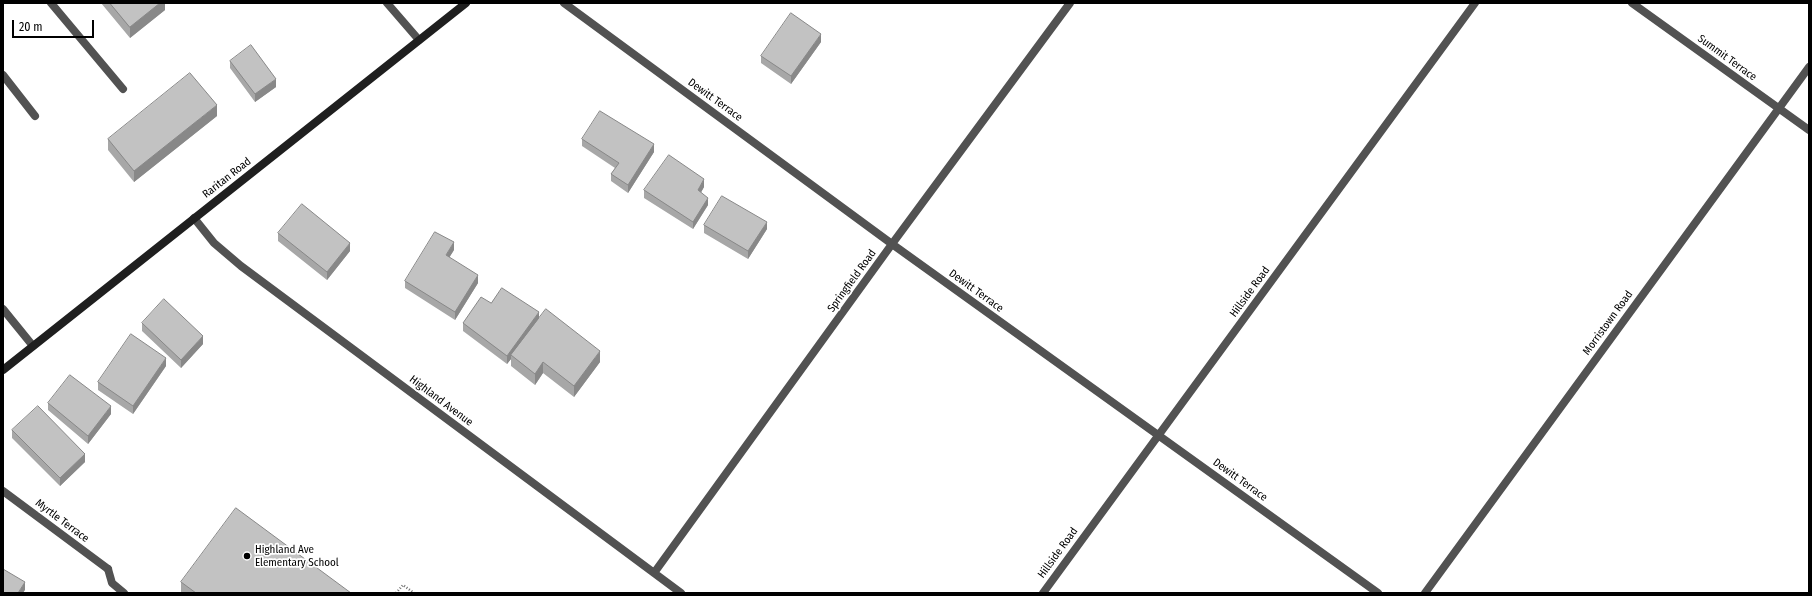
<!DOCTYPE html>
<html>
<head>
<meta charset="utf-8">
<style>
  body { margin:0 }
  #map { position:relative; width:1812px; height:596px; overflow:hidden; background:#fff; font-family:"Fira Sans Condensed",sans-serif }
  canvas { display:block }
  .frame { position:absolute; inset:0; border:4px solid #000; pointer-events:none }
  .scale { position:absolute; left:12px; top:20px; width:82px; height:18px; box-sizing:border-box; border:2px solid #000; border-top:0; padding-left:5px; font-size:12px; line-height:14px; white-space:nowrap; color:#000; -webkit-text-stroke:3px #fff; paint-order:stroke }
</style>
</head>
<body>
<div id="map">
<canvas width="1812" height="596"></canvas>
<div class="frame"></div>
<div class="scale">20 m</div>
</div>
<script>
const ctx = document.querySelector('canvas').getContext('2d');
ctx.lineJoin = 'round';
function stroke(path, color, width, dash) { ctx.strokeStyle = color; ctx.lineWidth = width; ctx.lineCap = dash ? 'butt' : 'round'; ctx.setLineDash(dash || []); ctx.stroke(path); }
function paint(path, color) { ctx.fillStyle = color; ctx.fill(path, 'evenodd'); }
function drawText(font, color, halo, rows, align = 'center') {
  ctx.font = font + ' "Fira Sans Condensed",sans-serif'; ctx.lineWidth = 3.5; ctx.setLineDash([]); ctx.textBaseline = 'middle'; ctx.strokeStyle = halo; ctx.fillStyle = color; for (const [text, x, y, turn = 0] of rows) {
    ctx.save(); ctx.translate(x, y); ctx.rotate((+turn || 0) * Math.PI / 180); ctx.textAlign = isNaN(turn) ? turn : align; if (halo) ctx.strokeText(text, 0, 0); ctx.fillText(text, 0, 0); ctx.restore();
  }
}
stroke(new Path2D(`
  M396 593 403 585 414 593`), '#747474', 2.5, [1, 2]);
stroke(new Path2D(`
  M51 3 123 89
  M387 3 419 40
  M3 75 35 116
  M108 569 112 583 124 593`), '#525252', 8);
stroke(new Path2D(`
  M564 3 892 244 1378 593
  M1632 3 1809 130
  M194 218 214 243 241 266 681 593
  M3 309 33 346
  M3 491 108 569
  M654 573 892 244 1070 3
  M1043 593 1475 3
  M1425 593 1809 67`), '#525252', 8);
stroke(new Path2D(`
  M3 370 466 3`), '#1f1f1f', 8);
paint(new Path2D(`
  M101 3H165V10L130 38Z
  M821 42 791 84 761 63V56Z
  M230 61 276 87 255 102 230 68Z
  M217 116 134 182 108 150V139Z
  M582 139 654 152 628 193 611 181V174L615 168 582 146Z
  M704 187 701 192 708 205 693 229 644 198V190Z
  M704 225 767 229 748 259 704 233Z
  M278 233 350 251 327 280 278 241Z
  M454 250 449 257 478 283 455 320 405 288V281Z
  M491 303 539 319 600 362 574 397 543 373 535 385 511 366V359L507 364 463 331V323Z
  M142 323 203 344 181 368 142 331Z
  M166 366 133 414 98 390V382Z
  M48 403 111 414 88 444 48 410Z
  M12 430 85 462 60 486 12 438Z
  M181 582 351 593H181Z`), '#a7a7a7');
paint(new Path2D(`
  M160 3H165V10L130 38V27Z
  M821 34V42L791 84V76Z
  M276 79V87L255 102V94Z
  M217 105V116L134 182V171Z
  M654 144V152L628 193V185Z
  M704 179V187L698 198V190Z
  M708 198V205L693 229V222Z
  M767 222V229L748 259V251Z
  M454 242V250L446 263V255Z
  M350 243V251L327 280V272Z
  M478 275V283L455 320V312Z
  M539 312V320L511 355V359L507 364V356Z
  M203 336V344L181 368V360Z
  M600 351V362L574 397V386Z
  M166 358V366L133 414V406Z
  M543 362V373L535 385V374Z
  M111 406V414L88 444V436Z
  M85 454V462L60 486V478Z
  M25 582V590L23 593H18Z`), '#888');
const building = new Path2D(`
  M110 3H160L130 27Z
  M791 13 821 34 791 76 761 56Z
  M251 45 276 79 255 94 230 61Z
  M190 73 217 105 134 171 108 139Z
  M600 111 654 144 628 185 611 174 619 163 582 139Z
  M669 155 704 179 698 190 708 198 693 222 644 190Z
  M722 196 767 222 748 251 704 225Z
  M302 204 350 243 327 272 278 233Z
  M435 232 454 242 446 255 478 275 455 312 405 281Z
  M502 288 539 312 507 356 463 323 481 297 491 303Z
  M164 299 203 336 181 360 142 323Z
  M546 309 600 351 574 386 543 362 535 374 511 355Z
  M131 334 166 358 133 406 98 382Z
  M70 375 111 406 88 436 48 403Z
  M38 406 85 454 60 478 12 430Z
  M236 508 351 593H196L181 582Z
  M3 569 25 582 18 593H3Z`);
paint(building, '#c2c2c2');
stroke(building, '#888', 1);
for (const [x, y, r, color] of [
  [247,556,4,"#000"]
]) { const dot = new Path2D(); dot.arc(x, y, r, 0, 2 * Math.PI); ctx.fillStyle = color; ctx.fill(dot); stroke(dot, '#fff', 1.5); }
drawText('11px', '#000', '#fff', [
  ["Summit Terrace",1727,58,36],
  ["Dewitt Terrace",715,100,36],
  ["Raritan Road",227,178,-38],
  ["Springfield Road",852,281,-54],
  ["Dewitt Terrace",976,291,36],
  ["Hillside Road",1250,292,-54],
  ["Morristown Road",1608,323,-54],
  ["Highland Avenue",441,401,37],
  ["Dewitt Terrace",1240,480,36],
  ["Myrtle Terrace",62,521,37],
  ["Hillside Road",1058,553,-54]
]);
drawText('11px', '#000', '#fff', [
  ["Highland Ave",255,550],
  ["Elementary School",255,563]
], 'left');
</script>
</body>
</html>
